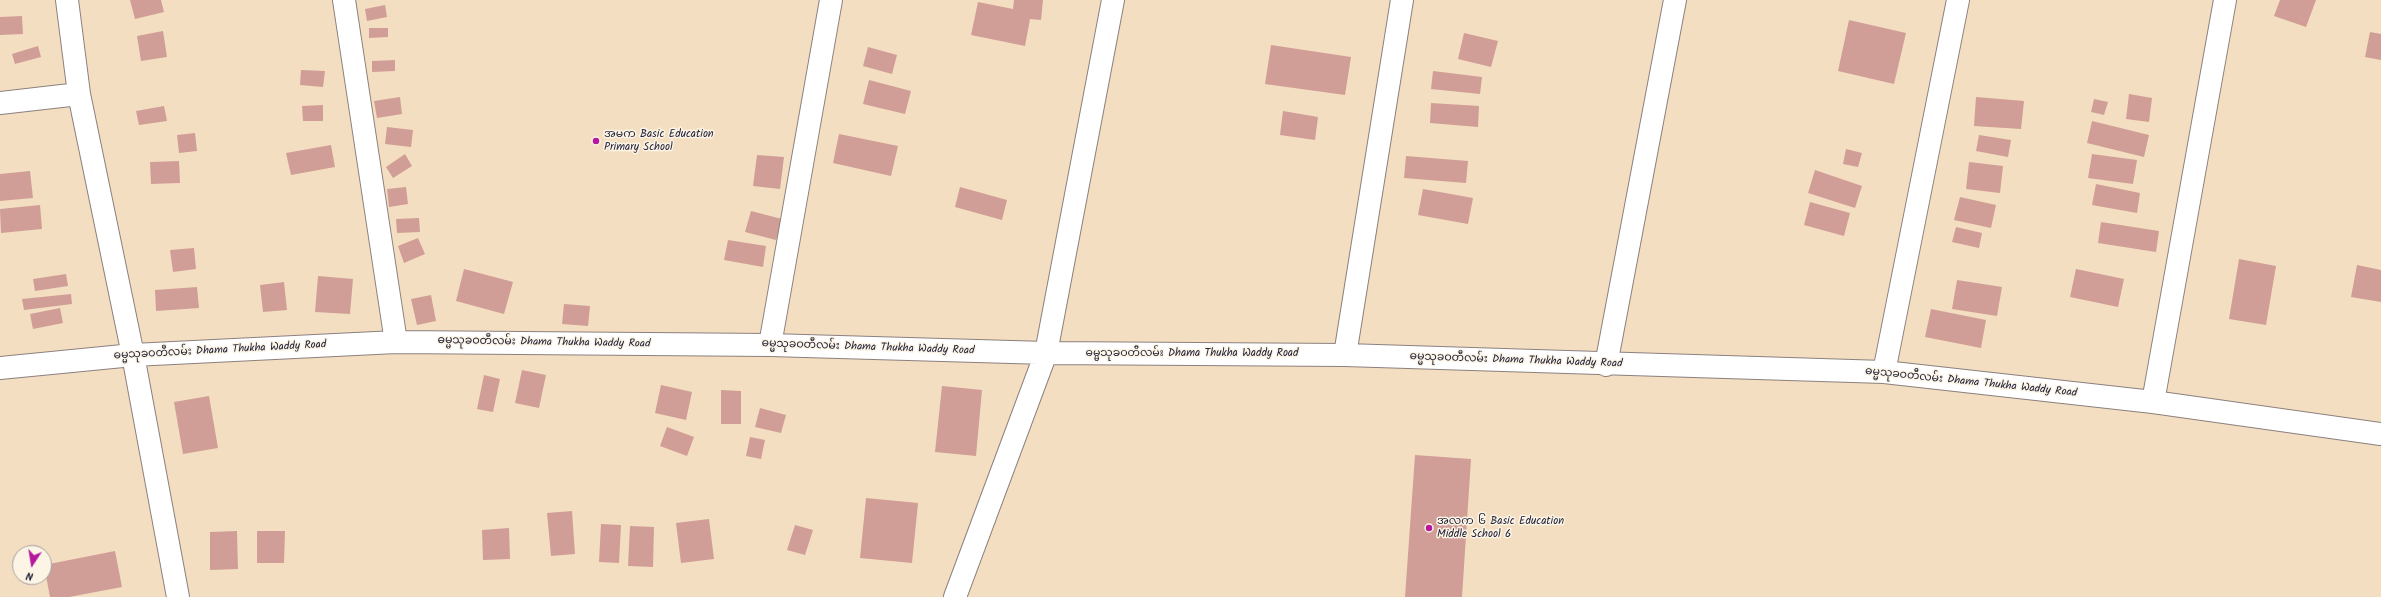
<!DOCTYPE html>
<html>
<head>
<meta charset="utf-8">
<style>
  body { margin:0 }
  #map { position:relative; width:2381px; height:597px; overflow:hidden; background:#f4dec1; font-family:Kalam,sans-serif }
  canvas { display:block }
  .north { position:absolute; left:12px; top:545px; width:40px; height:40px; box-sizing:border-box; background:#fcf5e5; border:1px solid #a5a1a1; border-radius:50%; rotate:192deg; font-size:11px; font-weight:700; line-height:16px; text-align:center; color:#22223b }
  .north::after { content:''; display:block; margin:auto; width:14px; height:18px; background:#b5179e; clip-path:polygon(50% 0,100% 100%,50% 72%,0 100%) }
</style>
</head>
<body>
<div id="map">
<canvas width="2381" height="597"></canvas>
<div class="north">N</div>
</div>
<script>
const ctx = document.querySelector('canvas').getContext('2d');
ctx.lineJoin = 'round';
function paint(path, color) { ctx.fillStyle = color; ctx.fill(path, 'evenodd'); }
function stroke(path, color, width, dash) { ctx.strokeStyle = color; ctx.lineWidth = width; ctx.lineCap = dash ? 'butt' : 'round'; ctx.setLineDash(dash || []); ctx.stroke(path); }
function drawText(font, color, halo, rows, align = 'center') {
  ctx.font = font + ' Kalam,"Noto Sans Myanmar",sans-serif'; ctx.lineWidth = 3; ctx.setLineDash([]); ctx.textBaseline = 'middle'; ctx.strokeStyle = halo; ctx.fillStyle = color; for (const [text, x, y, turn = 0] of rows) {
    ctx.save(); ctx.translate(x, y); ctx.rotate((+turn || 0) * Math.PI / 180); ctx.textAlign = isNaN(turn) ? turn : align; if (halo) ctx.strokeText(text, 0, 0); ctx.fillText(text, 0, 0); ctx.restore();
  }
}
paint(new Path2D(`
  M130 0H161L164 12 135 19Z
  M1014 0H1043L1041 20 1030 19 1025 46 971 35 978 2 1013 9Z
  M2280 0H2316L2306 27 2274 16Z
  M385 5 387 17 367 21 365 9Z
  M22 16 23 34 0 35V17Z
  M1849 20 1906 33 1894 84 1838 71Z
  M369 28H388V37L369 38Z
  M163 31 167 57 141 61 137 36Z
  M2370 32 2381 34V60L2365 57Z
  M1464 33 1498 41 1491 67 1458 59Z
  M1271 45 1351 57 1345 95 1265 84Z
  M38 46 41 57 15 64 12 54Z
  M868 47 897 55 892 74 863 66Z
  M395 60V71L372 72V61Z
  M301 70 325 71 323 87 300 85Z
  M1433 71 1482 77 1480 94 1431 89Z
  M869 80 911 91 905 114 863 104Z
  M2129 94 2152 98 2149 122 2126 119Z
  M400 97 402 114 377 118 374 101Z
  M1976 97 2024 101 2021 129 1974 126Z
  M2094 99 2108 102 2104 115 2091 112Z
  M1431 103 1479 106 1478 127 1430 123Z
  M323 105V121H303L302 106Z
  M164 106 167 121 139 125 136 111Z
  M1283 111 1318 117 1315 140 1280 135Z
  M2092 121 2149 135 2144 157 2087 143Z
  M387 127 413 130 411 147 385 144Z
  M195 133 197 151 179 153 177 135Z
  M839 134 898 146 891 176 833 163Z
  M1979 135 2011 140 2008 157 1976 151Z
  M331 145 335 167 291 175 286 153Z
  M1846 149 1862 153 1858 167 1843 164Z
  M405 154 412 166 393 178 386 167Z
  M2092 154 2137 160 2133 184 2088 178Z
  M757 155 784 157 780 189 753 186Z
  M1406 156 1468 161 1466 183 1404 178Z
  M179 161 180 183 151 184 150 162Z
  M1969 162 2003 166 2000 193 1966 189Z
  M1815 170 1862 186 1855 208 1808 193Z
  M30 171 33 198 0 201V174Z
  M2096 184 2140 193 2137 213 2092 205Z
  M406 187 408 204 389 207 387 189Z
  M960 187 1007 200 1002 220 955 207Z
  M1423 189 1473 198 1468 224 1418 215Z
  M1960 197 1996 205 1991 228 1954 220Z
  M1810 202 1850 213 1844 236 1804 225Z
  M40 205 42 229 1 233 0 209Z
  M751 211 782 219 776 240 745 232Z
  M419 218 420 232 397 233 396 219Z
  M2101 222 2159 231 2156 252 2098 243Z
  M1956 227 1982 233 1979 248 1952 242Z
  M418 238 425 254 404 263 398 246Z
  M728 240 766 246 763 267 724 260Z
  M194 248 196 269 173 272 170 250Z
  M2239 259 2276 266 2266 325 2229 319Z
  M2357 265 2381 270V302L2351 297Z
  M464 269 513 282 504 314 456 301Z
  M2076 269 2124 279 2118 307 2070 297Z
  M66 274 68 286 35 291 33 279Z
  M318 276 353 279 350 314 315 312Z
  M1957 280 2002 287 1997 316 1952 309Z
  M284 282 287 310 263 312 260 285Z
  M197 287 199 308 156 311 155 290Z
  M71 294 72 304 24 310 22 299Z
  M431 295 436 321 417 325 411 299Z
  M564 304 590 306 588 326 562 324Z
  M60 308 63 323 33 329 30 314Z
  M1931 309 1986 320 1981 348 1925 337Z
  M522 370 546 375 539 408 515 403Z
  M484 375 500 379 493 412 477 409Z
  M661 385 692 392 686 420 655 413Z
  M942 386 982 390 976 456 935 452Z
  M721 390 741 391V424H721Z
  M209 396 218 448 183 454 174 402Z
  M760 408 786 415 781 433 755 427Z
  M667 427 694 437 687 456 660 446Z
  M750 437 765 440 761 459 746 456Z
  M1415 455 1471 459 1462 597H1405Z
  M866 498 918 503 912 563 860 558Z
  M572 511 575 554 551 556 547 513Z
  M709 519 714 559 681 563 676 523Z
  M601 524 621 525 619 563 599 562Z
  M795 525 813 530 805 555 787 550Z
  M630 526 654 527 653 567 628 566Z
  M509 528 510 559 483 560 482 530Z
  M237 531 238 569 210 570V532Z
  M257 531H285L284 563H257Z
  M115 551 122 587 69 597H50L44 565Z`), '#d09e96');
const street = new Path2D(`
  M67 0 79 94 133 355 178 597
  M344 0 396 342
  M0 103 79 94
  M770 345 831 0
  M1345 355 1402 0
  M1606 365 1675 0
  M0 368 133 355 396 342 770 345 1046 353 1345 355 1884 372 2153 402 2381 434
  M1884 372 1958 0
  M2153 402 2225 0
  M955 597 1046 353 1113 0`);
stroke(street, '#8b807e', 24);
stroke(street, '#fff', 22);
for (const [x, y, r, color] of [
  [596,141,4,"#b5179e"],
  [1429,528,4,"#b5179e"]
]) { const dot = new Path2D(); dot.arc(x, y, r, 0, 2 * Math.PI); ctx.fillStyle = color; ctx.fill(dot); stroke(dot, '#fcf5e5', 1.5); }
drawText('11px', '#22223b', '#fcf5e5', [
  ["အမက Basic Education",604,135],
  ["Primary School",604,148],
  ["အလက ၆ Basic Education",1437,522],
  ["Middle School 6",1437,535]
], 'left');
drawText('11px', '#22223b', '#fcf5e5', [
  ["ဓမ္မသုခဝတီလမ်း Dhama Thukha Waddy Road",544,343,1],
  ["ဓမ္မသုခဝတီလမ်း Dhama Thukha Waddy Road",868,348,2],
  ["ဓမ္မသုခဝတီလမ်း Dhama Thukha Waddy Road",220,351,-3],
  ["ဓမ္မသုခဝတီလမ်း Dhama Thukha Waddy Road",1192,354],
  ["ဓမ္မသုခဝတီလမ်း Dhama Thukha Waddy Road",1516,361,2],
  ["ဓမ္မသုခဝတီလမ်း Dhama Thukha Waddy Road",1971,383,6]
]);
</script>
</body>
</html>
